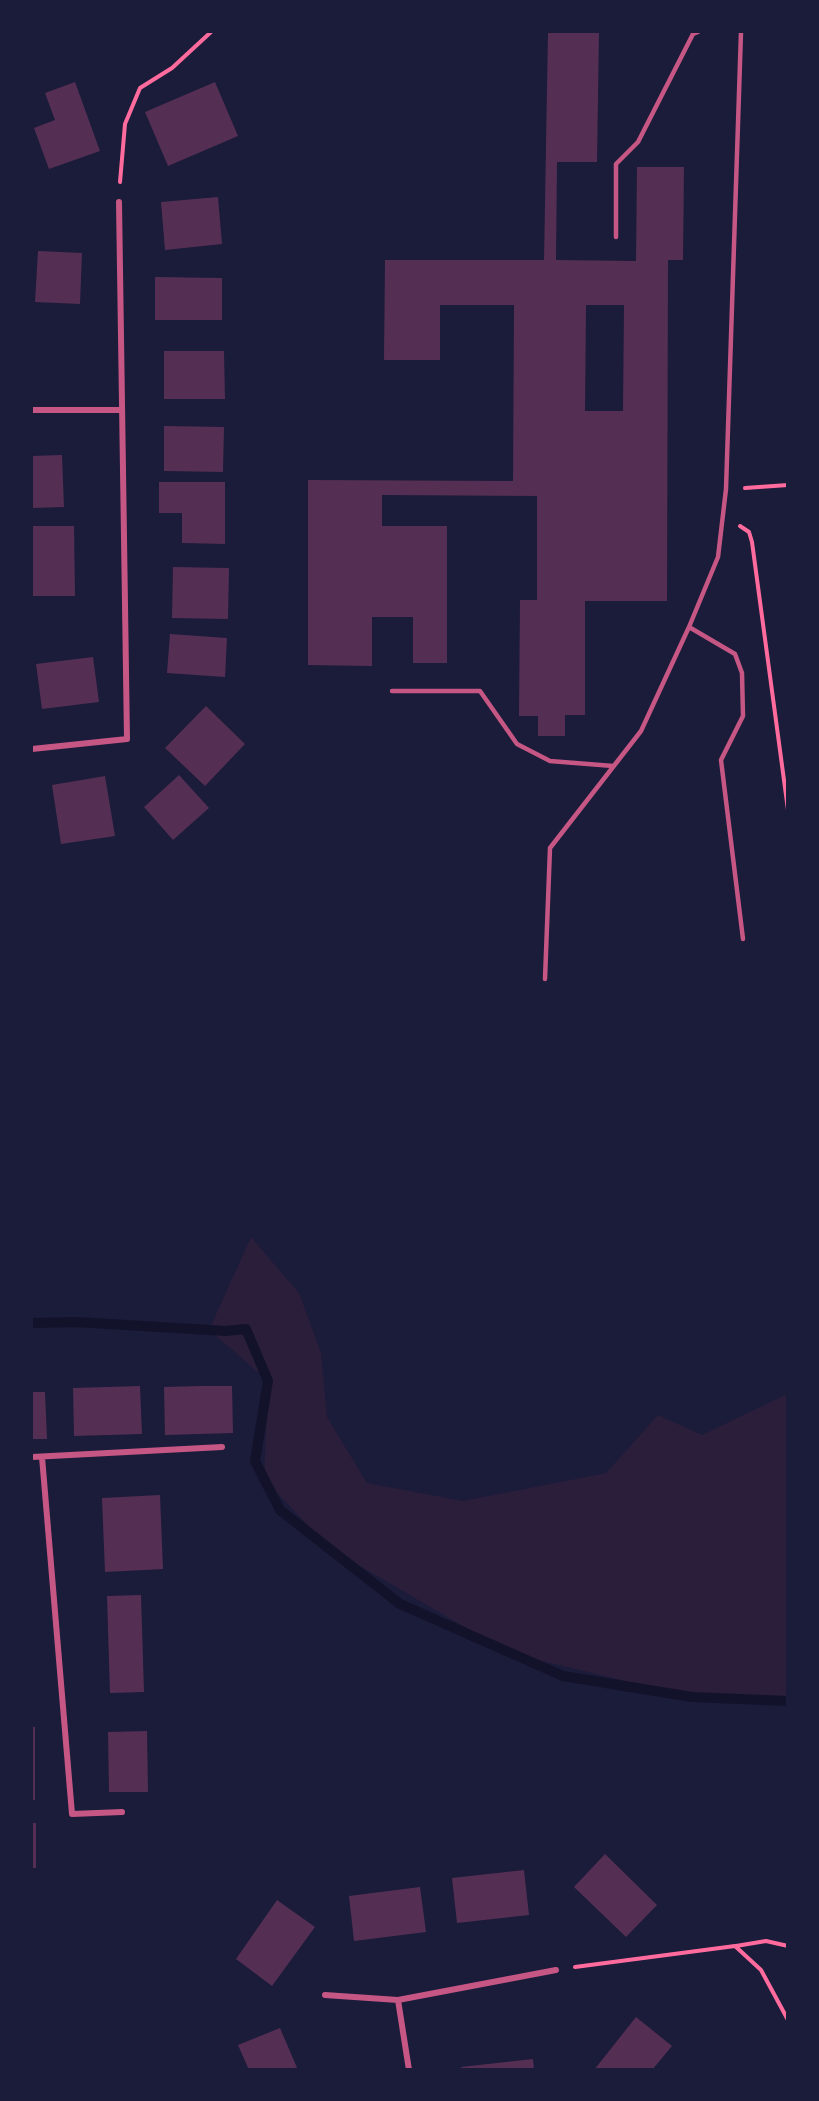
<!DOCTYPE html>
<html>
<head>
<meta charset="utf-8">
<style>
  body { margin:0 }
  #map { position:relative; width:819px; height:2101px; overflow:hidden; background:#1b1b3a; font-family:"PT Sans Narrow",sans-serif }
  canvas { display:block }
  .frame { position:absolute; inset:0; border:33px solid #1b1b3a; pointer-events:none }
</style>
</head>
<body>
<div id="map">
<canvas width="819" height="2101"></canvas>
<div class="frame"></div>
</div>
<script>
const ctx = document.querySelector('canvas').getContext('2d');
ctx.lineJoin = 'round';
function paint(path, color) { ctx.fillStyle = color; ctx.fill(path, 'evenodd'); }
function stroke(path, color, width, dash) { ctx.strokeStyle = color; ctx.lineWidth = width; ctx.lineCap = dash ? 'butt' : 'round'; ctx.setLineDash(dash || []); ctx.stroke(path); }
paint(new Path2D(`
  M251 1237 299 1293 321 1353 327 1417 367 1483 463 1501 606 1473 658 1415 702 1435 787 1394V1705L692 1697 509 1653 329 1548 264 1479 268 1381 209 1330Z`), '#2a1e3b');
stroke(new Path2D(`
  M32 1323 76 1322 226 1331 246 1329 268 1381 255 1461 280 1510 400 1604 563 1676 692 1697 788 1701`), '#12122b', 10);
paint(new Path2D(`
  M548 32H599L597 162H557L556 260 636 261 637 167H684L683 260H668L667 601H585V715H565V736H538V716H519L520 600H537V496L382 495V526H447V663H413V617H372V666L308 665V480L513 481 514 305H440V360H384L385 260H544ZM586 305H624L623 411H585Z
  M75 82 100 151 49 169 34 128 55 120 45 93Z
  M215 82 238 136 168 166 145 112Z
  M218 197 222 244 165 250 161 202Z
  M38 251 82 253 80 304 35 302Z
  M155 277 222 278V320H155Z
  M164 351H224L225 399H164Z
  M164 426 224 427 223 472 164 471Z
  M62 455 64 507 32 508V456Z
  M159 482H225V544L182 543V513H159Z
  M32 526H74L75 596H32Z
  M173 567 229 568 228 619 172 618Z
  M170 634 227 638 225 677 167 673Z
  M93 657 99 702 42 709 36 664Z
  M206 706 245 744 205 786 165 748Z
  M179 775 209 808 173 840 144 807Z
  M105 776 115 836 61 844 52 785Z
  M140 1386 142 1434 74 1436 73 1388Z
  M200 1386H232L233 1433 165 1435 164 1387Z
  M32 1392H45L47 1439H32Z
  M160 1495 163 1569 105 1572 102 1498Z
  M141 1595 144 1692 110 1693 107 1596Z
  M32 1727H35V1800H32Z
  M147 1731 148 1792H109L108 1732Z
  M32 1823H36V1868H32Z
  M605 1854 657 1905 626 1937 574 1887Z
  M524 1870 529 1915 457 1923 452 1878Z
  M420 1887 426 1932 354 1941 349 1896Z
  M277 1900 315 1927 272 1986 236 1959Z
  M636 2017 672 2046 652 2070H594Z
  M280 2028 298 2070H249L238 2045Z
  M533 2059 534 2070H462L461 2067Z`), '#542f53');
stroke(new Path2D(`
  M120 182 125 124 140 88 172 68 211 32
  M745 488 788 485
  M740 526 749 532 752 542 788 810
  M736 1946 766 1941 788 1946
  M575 1967 735 1946 761 1970 788 2020`), '#ff6b9d', 4);
stroke(new Path2D(`
  M616 237V164L638 142 693 34 698 32
  M689 627 735 654 742 673 743 716 721 760 743 939
  M392 691H480L517 744 550 761 613 766
  M545 979 550 848 641 731 689 627 718 557 726 489 741 32`), '#c65784', 4.5);
stroke(new Path2D(`
  M32 410H122
  M32 749 127 739 119 202
  M32 1457 222 1447
  M42 1457 72 1814 122 1812
  M325 1995 398 2000 556 1970
  M398 2000 409 2070`), '#c65784', 6);
</script>
</body>
</html>
